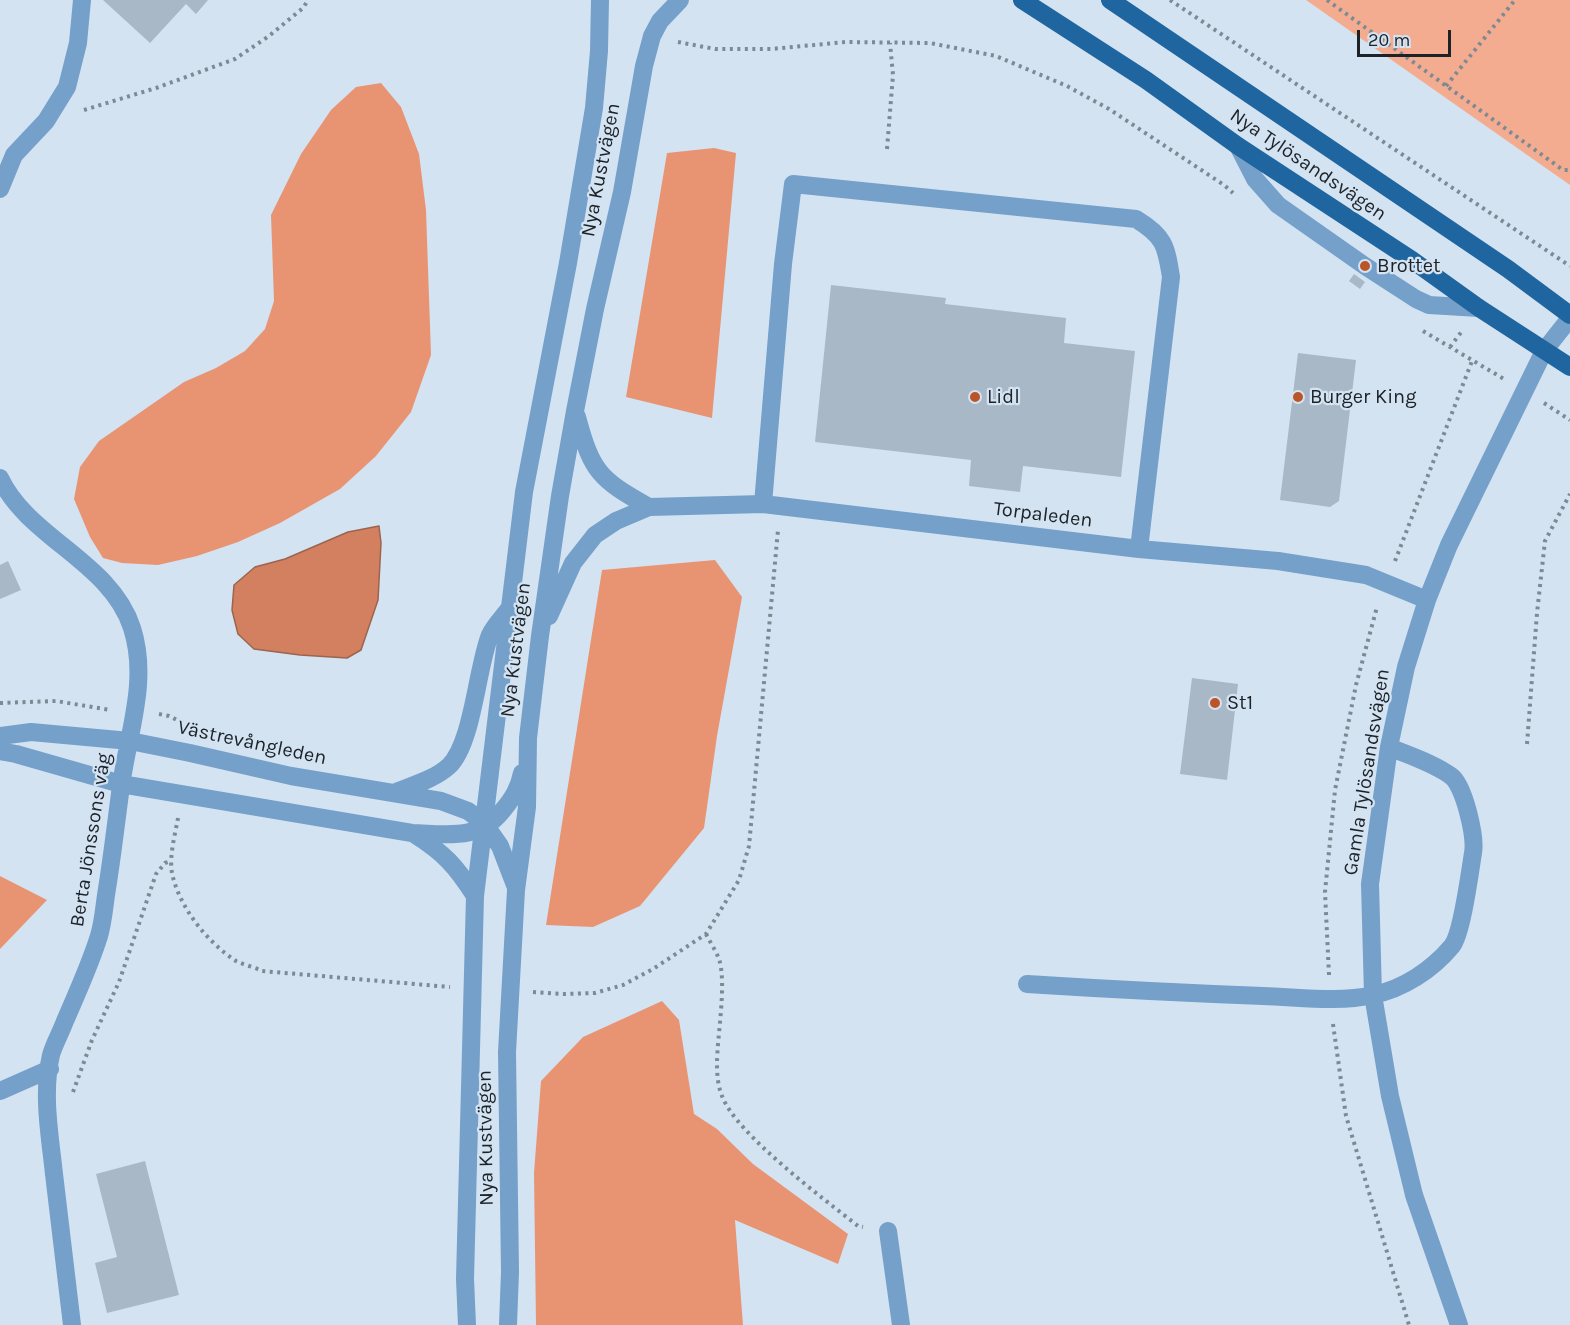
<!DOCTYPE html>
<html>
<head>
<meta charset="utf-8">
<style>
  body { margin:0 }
  #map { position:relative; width:1570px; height:1325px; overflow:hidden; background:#d3e3f2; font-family:Karla,sans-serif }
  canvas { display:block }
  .scale { position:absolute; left:1357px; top:30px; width:94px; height:27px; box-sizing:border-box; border:3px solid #1c2228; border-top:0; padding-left:8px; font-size:18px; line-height:21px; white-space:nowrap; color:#1c2228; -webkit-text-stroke:4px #d3e3f2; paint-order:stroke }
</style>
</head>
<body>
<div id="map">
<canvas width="1570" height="1325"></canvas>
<div class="scale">20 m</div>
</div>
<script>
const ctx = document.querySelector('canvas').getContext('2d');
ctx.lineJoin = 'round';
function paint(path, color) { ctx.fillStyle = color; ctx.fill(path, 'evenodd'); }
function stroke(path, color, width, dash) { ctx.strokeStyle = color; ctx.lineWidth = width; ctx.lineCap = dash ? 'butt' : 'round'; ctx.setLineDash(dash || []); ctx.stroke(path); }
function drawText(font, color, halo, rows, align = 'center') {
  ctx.font = font + ' Karla,sans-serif'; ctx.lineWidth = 4.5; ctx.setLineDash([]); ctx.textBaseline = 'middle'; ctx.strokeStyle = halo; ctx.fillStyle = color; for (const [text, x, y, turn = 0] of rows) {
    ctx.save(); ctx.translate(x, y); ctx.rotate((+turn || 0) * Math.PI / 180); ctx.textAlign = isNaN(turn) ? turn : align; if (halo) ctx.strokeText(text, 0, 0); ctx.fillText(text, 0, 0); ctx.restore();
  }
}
paint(new Path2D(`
  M1306 0H1570V185Z`), '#f4ac90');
paint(new Path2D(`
  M381 83 401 107 419 154 426 210 431 355 411 412 376 456 340 489 280 523 238 542 197 556 158 565 122 563 103 558 90 537 74 499 80 467 99 441 184 382 216 368 245 351 265 329 274 301 271 215 301 154 331 110 356 87Z
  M714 148 736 153 712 418 626 397 667 153Z
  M715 560 742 597 717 736 704 828 640 906 593 927 546 925 602 570Z
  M0 876 47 900 0 949Z
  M662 1001 679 1020 694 1114 717 1129 753 1164 848 1234 838 1264 735 1220 743 1325H536L534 1173 541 1081 583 1037Z`), '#e89473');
const water = new Path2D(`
  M379 526 381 543 378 600 361 650 347 658 300 655 254 649 238 634 232 610 234 585 255 567 285 559 348 532Z`);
paint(water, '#d38060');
stroke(water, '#9c644f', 1.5);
paint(new Path2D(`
  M103 0H208L196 14 186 4 150 43Z
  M1354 274 1365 282 1360 289 1349 281Z
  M831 285 946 298 945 304 1066 318 1064 343 1135 351 1121 477 1023 466 1020 492 969 486 971 460 815 442Z
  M1298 353 1356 360 1339 501 1330 507 1280 500Z
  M8 561 21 590 0 599V565Z
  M1192 678 1238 684 1227 780 1180 774Z
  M145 1161 179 1295 107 1313 95 1263 117 1257 96 1174Z`), '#a9b8c7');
stroke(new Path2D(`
  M1170 0 1570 266
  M1327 0 1563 170H1570
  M678 42 715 49H771L846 42 930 43 996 56 1067 86 1109 109 1224 185 1233 193
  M1446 86 1515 0
  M84 110 156 88 235 59 269 36 303 8 308 0
  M887 149 893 75 890 43
  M1423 331 1504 379
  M1450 347 1462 331
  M1544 403 1570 420
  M1395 561 1472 361
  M0 703 56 701 110 710
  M159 714 169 716 187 725
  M1527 744 1537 613 1545 541 1570 494
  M178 818C175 835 169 856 172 873 179 907 207 942 236 961 244 965 254 967 262 971L450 987
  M706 934C710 942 716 951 719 959 727 984 717 1036 717 1064 717 1075 718 1086 722 1096 736 1134 824 1199 858 1226L863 1227
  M1329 975 1325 892 1335 790 1356 685 1377 607
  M533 992 563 994 595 993 623 985 653 969 706 934 739 880 749 846 778 530
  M1333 1024 1346 1116 1409 1325
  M73 1092 92 1040 119 982 156 874 165 863 171 861`), '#7d8993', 4, [3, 4.5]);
stroke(new Path2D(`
  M1238 146 1255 179 1278 205 1365 266 1416 299 1429 305 1479 308
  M0 189 14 155 46 121 67 87 78 43 82 0
  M577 417C592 472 599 479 649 507
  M0 478C28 538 111 562 132 628 149 681 128 733 121 786 116 823 112 859 106 895 104 909 103 923 99 936 90 965 77 993 65 1021 61 1032 54 1044 51 1055 42 1094 50 1136 54 1174 60 1225 66 1275 72 1325
  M763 504 783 264 793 184 1136 219C1164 236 1166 245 1171 277L1139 549
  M549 616 573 563 595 535 616 521 649 507 763 504 1139 549 1278 561 1366 575 1427 600
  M0 736 31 732 130 741 190 753 291 776 441 801 468 811 484 823 500 846 515 885
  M0 751 16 754 121 784 412 833C448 834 479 841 503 810 513 798 519 788 522 773
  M396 792C413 785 435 779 449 766 473 743 477 667 490 635 494 626 503 617 509 609
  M414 834C444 853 456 866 475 896
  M1027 984C1106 989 1184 993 1263 996 1299 997 1338 1003 1373 995 1403 989 1432 970 1452 946 1462 934 1470 871 1473 853 1476 837 1464 785 1451 776 1433 763 1410 756 1389 747
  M0 1091 50 1069
  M888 1231 901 1325
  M467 1325 465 1279 475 896 524 492 568 263 594 108 599 51 600 0
  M508 1325 510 1272 507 1052 516 890 527 807 528 738 540 636 560 496 575 411 595 309 622 192 644 66 652 36 660 21 680 0
  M1459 1325 1414 1195 1390 1096 1373 995 1370 884 1389 747 1406 667 1427 600 1449 545 1544 351 1570 318`), '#75a0ca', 18);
stroke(new Path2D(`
  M1022 0 1146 80 1238 146 1412 260 1479 308 1570 367
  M1110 0 1508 269 1570 315`), '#1f66a1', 18);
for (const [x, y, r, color] of [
  [1365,266,6,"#bb5528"],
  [975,397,6,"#bb5528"],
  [1298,397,6,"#bb5528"],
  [1215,703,6,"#bb5528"]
]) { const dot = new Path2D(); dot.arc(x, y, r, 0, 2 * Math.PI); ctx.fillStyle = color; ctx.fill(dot); stroke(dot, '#d3e3f2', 2); }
drawText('20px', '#1c2228', '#d3e3f2', [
  ["Nya Tylösandsvägen",1308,165,34],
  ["Nya Kustvägen",601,170,-79],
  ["Torpaleden",1043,515,7],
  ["Nya Kustvägen",516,650,-83],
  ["Västrevångleden",252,743,12],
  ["Gamla Tylösandsvägen",1367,772,-81],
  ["Berta Jönssons väg",91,840,-81],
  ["Nya Kustvägen",486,1138,-91]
]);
drawText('20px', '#1c2228', '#d3e3f2', [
  ["Brottet",1377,266],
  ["Lidl",987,397],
  ["Burger King",1310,397],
  ["St1",1227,703]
], 'left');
</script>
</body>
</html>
